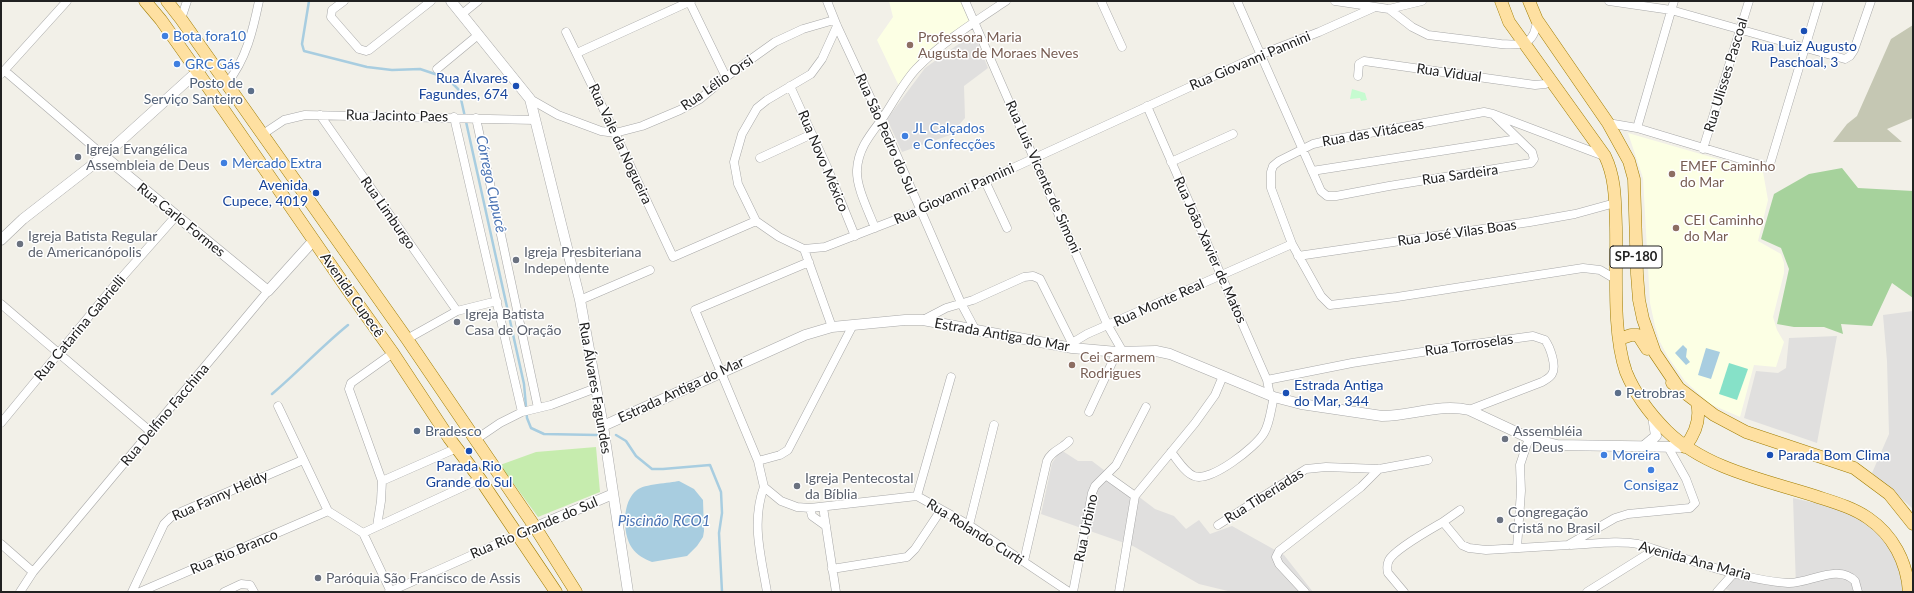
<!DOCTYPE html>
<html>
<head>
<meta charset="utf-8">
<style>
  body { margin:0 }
  #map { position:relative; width:1914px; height:593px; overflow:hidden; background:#f2f0e8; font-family:Lato,sans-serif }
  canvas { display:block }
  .frame { position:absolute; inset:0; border:2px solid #212121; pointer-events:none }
</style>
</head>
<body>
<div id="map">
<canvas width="1914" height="593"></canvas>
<div class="frame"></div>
</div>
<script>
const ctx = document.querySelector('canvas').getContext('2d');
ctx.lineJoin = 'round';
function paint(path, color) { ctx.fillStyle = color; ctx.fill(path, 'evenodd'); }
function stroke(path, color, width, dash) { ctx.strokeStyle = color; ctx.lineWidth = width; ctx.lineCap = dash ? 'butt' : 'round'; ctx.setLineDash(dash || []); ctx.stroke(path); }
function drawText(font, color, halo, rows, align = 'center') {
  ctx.font = font + ' Lato,sans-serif'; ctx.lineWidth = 3; ctx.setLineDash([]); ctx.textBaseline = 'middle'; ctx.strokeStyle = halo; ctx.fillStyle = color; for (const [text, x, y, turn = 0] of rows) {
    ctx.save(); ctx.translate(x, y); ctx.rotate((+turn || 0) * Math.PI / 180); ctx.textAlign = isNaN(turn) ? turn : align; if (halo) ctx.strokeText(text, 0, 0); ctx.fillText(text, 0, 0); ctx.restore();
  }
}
paint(new Path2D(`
  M974 33 988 68 964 86 965 118 950 135 902 152 887 119 925 68Z
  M1913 311V512L1912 508 1872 473 1889 434 1887 361 1883 315Z
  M1837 336 1817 443 1744 418 1756 371 1778 373 1786 368 1789 338Z
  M1061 450 1078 461H1092L1155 509 1174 516 1186 529 1199 520 1210 534 1232 526 1284 555 1313 592H1232L1199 584 1133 546 1041 514 1052 463Z
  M1793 498 1841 509 1865 522 1886 541 1899 566 1903 592H1734L1725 589 1738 575 1796 587Z`), '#e0dfde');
paint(new Path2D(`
  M889 1H961L969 17V22L899 86 877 40 893 17Z
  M1628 133 1763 172 1768 200 1758 241 1781 254 1784 263V273L1773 317 1777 330 1784 342 1776 367 1754 365 1740 417 1710 404 1685 381 1668 357 1660 342 1655 326 1650 303 1643 178Z`), '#fcffe4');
paint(new Path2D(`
  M1913 25V118L1887 129 1902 142H1833L1847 124 1857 116 1891 39Z`), '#c5c7b3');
paint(new Path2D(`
  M596 447 600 492 538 517 500 465 536 452Z`), '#c6ecae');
paint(new Path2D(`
  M1842 168 1858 188 1913 191V298L1892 283 1872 326 1841 324 1843 334 1824 327H1794L1777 324 1789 269 1781 248 1761 239 1774 194 1809 174Z`), '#a6d29c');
paint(new Path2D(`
  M1352 89 1365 93 1367 100 1361 101 1360 98 1350 99Z`), '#c6fbd0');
paint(new Path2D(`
  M1729 363 1748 369 1737 400 1719 394Z`), '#86e1c8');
paint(new Path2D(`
  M1683 345 1687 349 1686 357 1690 362 1686 365 1675 353Z
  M1706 348 1720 352 1711 379 1698 375Z
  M679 481 694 489 703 500 704 531 703 537 697 546 687 556 652 562C644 559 637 555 632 548 622 533 622 501 637 490 644 484 670 483 679 481Z`), '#a8cde0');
stroke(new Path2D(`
  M309 1 302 44 304 51 367 67 392 70 420 69 447 78 459 90 524 384 527 418 531 428 544 434 597 435
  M272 394C298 372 321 347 348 325
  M616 435 626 441 636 456 652 469H663L710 465 721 492 722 513 719 533 722 592`), '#a8cde0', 2.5);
const minor = new Path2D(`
  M344 1 332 10 331 17 359 49 366 51 369 50 431 1
  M689 1 726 77
  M827 1 837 26 891 142 961 303 976 331
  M965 1 1071 243 1108 326 1123 352
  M1101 1 1122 47
  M1237 1 1321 191 1327 196H1336L1389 186 1531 163 1534 159 1532 152 1495 116
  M1335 1 1389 9 1422 1
  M1609 1 1671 10 1845 59 1850 56 1854 50 1871 1
  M1389 9 1412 27 1428 35 1501 44C1523 46 1535 44 1537 20
  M462 14 478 1
  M181 19 187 1
  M837 26 822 59 811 74 767 100 757 108 742 134 734 162 738 184 756 221 779 237 804 249 825 247 921 210 1262 54 1319 32 1373 8
  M566 32 615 133 673 257 756 221
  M577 53 691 1
  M437 69 478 35
  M5 71 104 156
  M1 74 67 1
  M1358 76 1359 64 1364 61 1535 85 1545 84 1552 81
  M227 83C246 60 253 30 259 1
  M790 86 827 167 855 236
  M530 99 558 115 601 131 615 133 642 126 680 110 700 99 726 77 775 42 803 29 834 20
  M1147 106 1267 380 1270 395
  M320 115 457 311
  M454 117 522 412
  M476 118 538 408
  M1608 123 1637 128 1767 167 1770 164 1819 1
  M1637 128 1674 1
  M263 134 284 120 305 115 535 120
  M1703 149 1749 1
  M1604 156 1493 114 1484 112 1326 141 1313 144 1279 161 1273 166 1271 172V188L1292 244 1321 296 1330 305 1397 297 1583 268 1600 270 1617 280
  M760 158 812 134
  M1171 162 1233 134
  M1312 171 1518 139
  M985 181 1007 228
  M875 228C869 212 856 187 857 170 858 149 870 135 882 119 893 103 903 83 916 69 941 43 976 21 1006 1
  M804 249 832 327
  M1298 256 1530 222 1575 214 1615 203
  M809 262 695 310 758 461 764 487 781 501 797 507 810 508 917 496 969 525 1069 592
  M580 300 650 270
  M1 304 151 432
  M923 320 946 308 973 300 1024 277 1033 276 1040 279 1072 343V347
  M407 339 457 311 497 301
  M1072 343 1087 334 1292 244
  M1267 380 1352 363 1467 345 1533 336 1545 340C1550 347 1557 366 1552 374 1550 378 1545 380 1542 382L1469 410
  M278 406 328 511 363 533 391 592
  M1089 412 1117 352
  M1 423 109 292 176 216
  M475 440 500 423 522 412 551 405 596 388
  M1171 452C1177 459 1185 473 1194 476 1210 483 1256 447 1264 433 1270 423 1271 408 1274 397
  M758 461 780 455 788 450 853 325
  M1107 476 1135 496
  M382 481 457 448
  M764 487C751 522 761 556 767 592
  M917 496 951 377
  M823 507 836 592
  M810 508 812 516 826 526
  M1443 522 1460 510
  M969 525 994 425
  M1218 525 1306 469 1326 467 1379 469 1428 460
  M377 526 381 501 382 481 349 389 351 383 393 353
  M363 533 480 479
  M1 544 33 572
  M1571 545C1593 544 1617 540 1638 544 1650 547 1661 552 1673 555 1711 567 1748 580 1788 583 1809 584 1838 563 1855 581L1858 592
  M1517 548 1521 491 1520 465 1529 438
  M1024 561 1047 461C1051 451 1062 449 1069 441
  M832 569 907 557 915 549 941 510
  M20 592 33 572 268 291
  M132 592 164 524 171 517 181 512 303 460
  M140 592 328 511
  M224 592 241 584 250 585 254 592
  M389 592 517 535
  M1073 592 1092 493 1095 486 1116 465 1146 407
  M1119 592 1135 496 1195 423 1215 395 1223 376
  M1305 592 1279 564 1276 557 1279 551 1361 487 1379 469
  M1404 592 1388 573C1387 569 1387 564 1389 560 1395 549 1431 529 1443 522L1462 545 1469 548 1486 550 1568 545 1615 518 1628 514 1690 508 1695 503 1686 479 1668 447
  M1587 592 1654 550
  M1717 592 1733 574`);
const tertiary = new Path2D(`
  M451 1 530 99 580 300 603 426 628 592
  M104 156 268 291 314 240
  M1 240 23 219 104 156 210 60
  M603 426 805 335 832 327 905 320H923L1072 348 1117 352 1156 351 1170 354 1274 397 1301 404 1382 416C1412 416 1440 403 1469 410L1529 438 1557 445 1685 447
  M1644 446 1656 436 1653 416
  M517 535 613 494`);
const primary = new Path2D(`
  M145 1 161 20 190 61 348 290 393 353 449 438 480 479 556 592
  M167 1 181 19 407 339 535 527 576 592
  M1501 1 1509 22 1605 156C1616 179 1615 203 1616 227 1617 270 1612 332 1626 372 1635 394 1650 414 1667 431 1706 469 1765 480 1815 496 1833 502 1852 507 1868 518 1893 535 1907 562 1909 592
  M1529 1 1537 20 1608 123 1629 161 1634 179 1637 274 1639 300 1643 319 1655 353 1678 387
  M1619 339 1631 335H1638L1647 349
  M1672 383 1714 415 1746 432 1854 468 1889 494 1913 524
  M1685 447C1695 434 1701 419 1697 403`);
stroke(minor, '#a8a8a8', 9);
stroke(tertiary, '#a8a8a8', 11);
stroke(primary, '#9f7c00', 13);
stroke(minor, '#fff', 8);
stroke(tertiary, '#fff', 10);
stroke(primary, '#fee0a1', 12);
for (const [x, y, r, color] of [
  [1804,31,4,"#1a4fb4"],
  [165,36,4,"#3f7fe0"],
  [910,45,4,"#8d6e63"],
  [177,64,4,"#3f7fe0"],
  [516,86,4,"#1a4fb4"],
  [251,91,4,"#5c6f8a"],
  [905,136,4,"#3f7fe0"],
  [78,157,4,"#6b7280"],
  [224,163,4,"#3f7fe0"],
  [1672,174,4,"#8d6e63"],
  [316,193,4,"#1a4fb4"],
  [1676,228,4,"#8d6e63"],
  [20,244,4,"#6b7280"],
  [516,260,4,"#6b7280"],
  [457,322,4,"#6b7280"],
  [1072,365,4,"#8d6e63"],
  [1286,393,4,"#1a4fb4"],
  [1618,393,4,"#5c6f8a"],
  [417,431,4,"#5c6f8a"],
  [1505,439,4,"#6b7280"],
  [469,451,4,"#1a4fb4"],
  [1604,455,4,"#3f7fe0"],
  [1770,455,4,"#1a4fb4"],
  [1651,470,4,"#3f7fe0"],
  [797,486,4,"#6b7280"],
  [1500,520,4,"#6b7280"],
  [318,578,4,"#6b7280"]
]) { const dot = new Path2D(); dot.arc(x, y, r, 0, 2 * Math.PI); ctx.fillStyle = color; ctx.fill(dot); stroke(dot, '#fff', 1.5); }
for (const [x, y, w] of [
  [1636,257,52]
]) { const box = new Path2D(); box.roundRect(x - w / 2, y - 11, w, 22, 3); ctx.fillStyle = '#fff'; ctx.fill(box); stroke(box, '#212121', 1); }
drawText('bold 13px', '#212121', null, [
  ["SP-180",1636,257]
]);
drawText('14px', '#366cbe', '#fff', [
  ["Bota fora10",173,36],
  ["GRC Gás",185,64],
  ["JL Calçados",913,128],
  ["e Confecções",913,144],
  ["Mercado Extra",232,163],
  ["Moreira",1612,455],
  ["Consigaz",1651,485,"center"]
], 'left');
drawText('14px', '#785e54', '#fff', [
  ["Professora Maria",918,37],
  ["Augusta de Moraes Neves",918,53],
  ["EMEF Caminho",1680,166],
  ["do Mar",1680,182],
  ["CEI Caminho",1684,220],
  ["do Mar",1684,236],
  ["Cei Carmem",1080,357],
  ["Rodrigues",1080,373]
], 'left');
drawText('14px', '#164399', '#fff', [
  ["Rua Luiz Augusto",1804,46],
  ["Paschoal, 3",1804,62],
  ["Rua Álvares",508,78,"right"],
  ["Fagundes, 674",508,94,"right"],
  ["Avenida",308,185,"right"],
  ["Cupece, 4019",308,201,"right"],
  ["Estrada Antiga",1294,385,"left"],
  ["do Mar, 344",1294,401,"left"],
  ["Parada Bom Clima",1778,455,"left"],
  ["Parada Rio",469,466],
  ["Grande do Sul",469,482]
]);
drawText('14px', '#212121', '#fff', [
  ["Rua Giovanni Pannini",1250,61,-23],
  ["Rua Vidual",1449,73,8],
  ["Rua Ulisses Pascoal",1726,75,-73],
  ["Rua Lélio Orsi",717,83,-35],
  ["Rua Jacinto Paes",397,116,1],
  ["Rua das Vitáceas",1373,133,-10],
  ["Rua São Pedro do Sul",886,134,66],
  ["Rua Vale da Nogueira",620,144,65],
  ["Rua Novo México",823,161,67],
  ["Rua Sardeira",1460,175,-8],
  ["Rua Luis Vicente de Simoni",1043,177,66],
  ["Rua Giovanni Pannini",954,194,-24],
  ["Rua Limburgo",388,213,55],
  ["Rua Carlo Formes",181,220,39],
  ["Rua José Vilas Boas",1457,233,-8],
  ["Rua João Xavier de Matos",1210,250,66],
  ["Avenida Cupecê",352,295,55],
  ["Rua Monte Real",1159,303,-24],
  ["Rua Catarina Gabrielli",80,328,-50],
  ["Estrada Antiga do Mar",1002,335,10],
  ["Rua Torroselas",1469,345,-8],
  ["Rua Álvares Fagundes",595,388,80],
  ["Estrada Antiga do Mar",681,390,-25],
  ["Rua Delfino Facchina",165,415,-50],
  ["Rua Fanny Heldy",220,496,-24],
  ["Rua Tiberíadas",1264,496,-32],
  ["Rua Rio Grande do Sul",534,528,-23],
  ["Rua Urbino",1086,528,-78],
  ["Rua Rolando Curti",975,532,32],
  ["Rua Rio Branco",234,552,-23],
  ["Avenida Ana Maria",1695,561,15]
]);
drawText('14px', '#4e5e75', '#fff', [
  ["Posto de",243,83,"right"],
  ["Serviço Santeiro",243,99,"right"],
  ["Petrobras",1626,393],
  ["Bradesco",425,431]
], 'left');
drawText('14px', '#5b616d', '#fff', [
  ["Igreja Evangélica",86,149],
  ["Assembleia de Deus",86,165],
  ["Igreja Batista Regular",28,236],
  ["de Americanópolis",28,252],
  ["Igreja Presbiteriana",524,252],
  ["Independente",524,268],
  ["Igreja Batista",465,314],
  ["Casa de Oração",465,330],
  ["Assembléia",1513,431],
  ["de Deus",1513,447],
  ["Igreja Pentecostal",805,478],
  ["da Bíblia",805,494],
  ["Congregação",1508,512],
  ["Cristã no Brasil",1508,528],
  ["Paróquia São Francisco de Assis",326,578]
], 'left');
drawText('italic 15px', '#4b74b4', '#fff', [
  ["Córrego Cupucê",491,184,78],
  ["Piscinão RCO1",664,521]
]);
</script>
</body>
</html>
